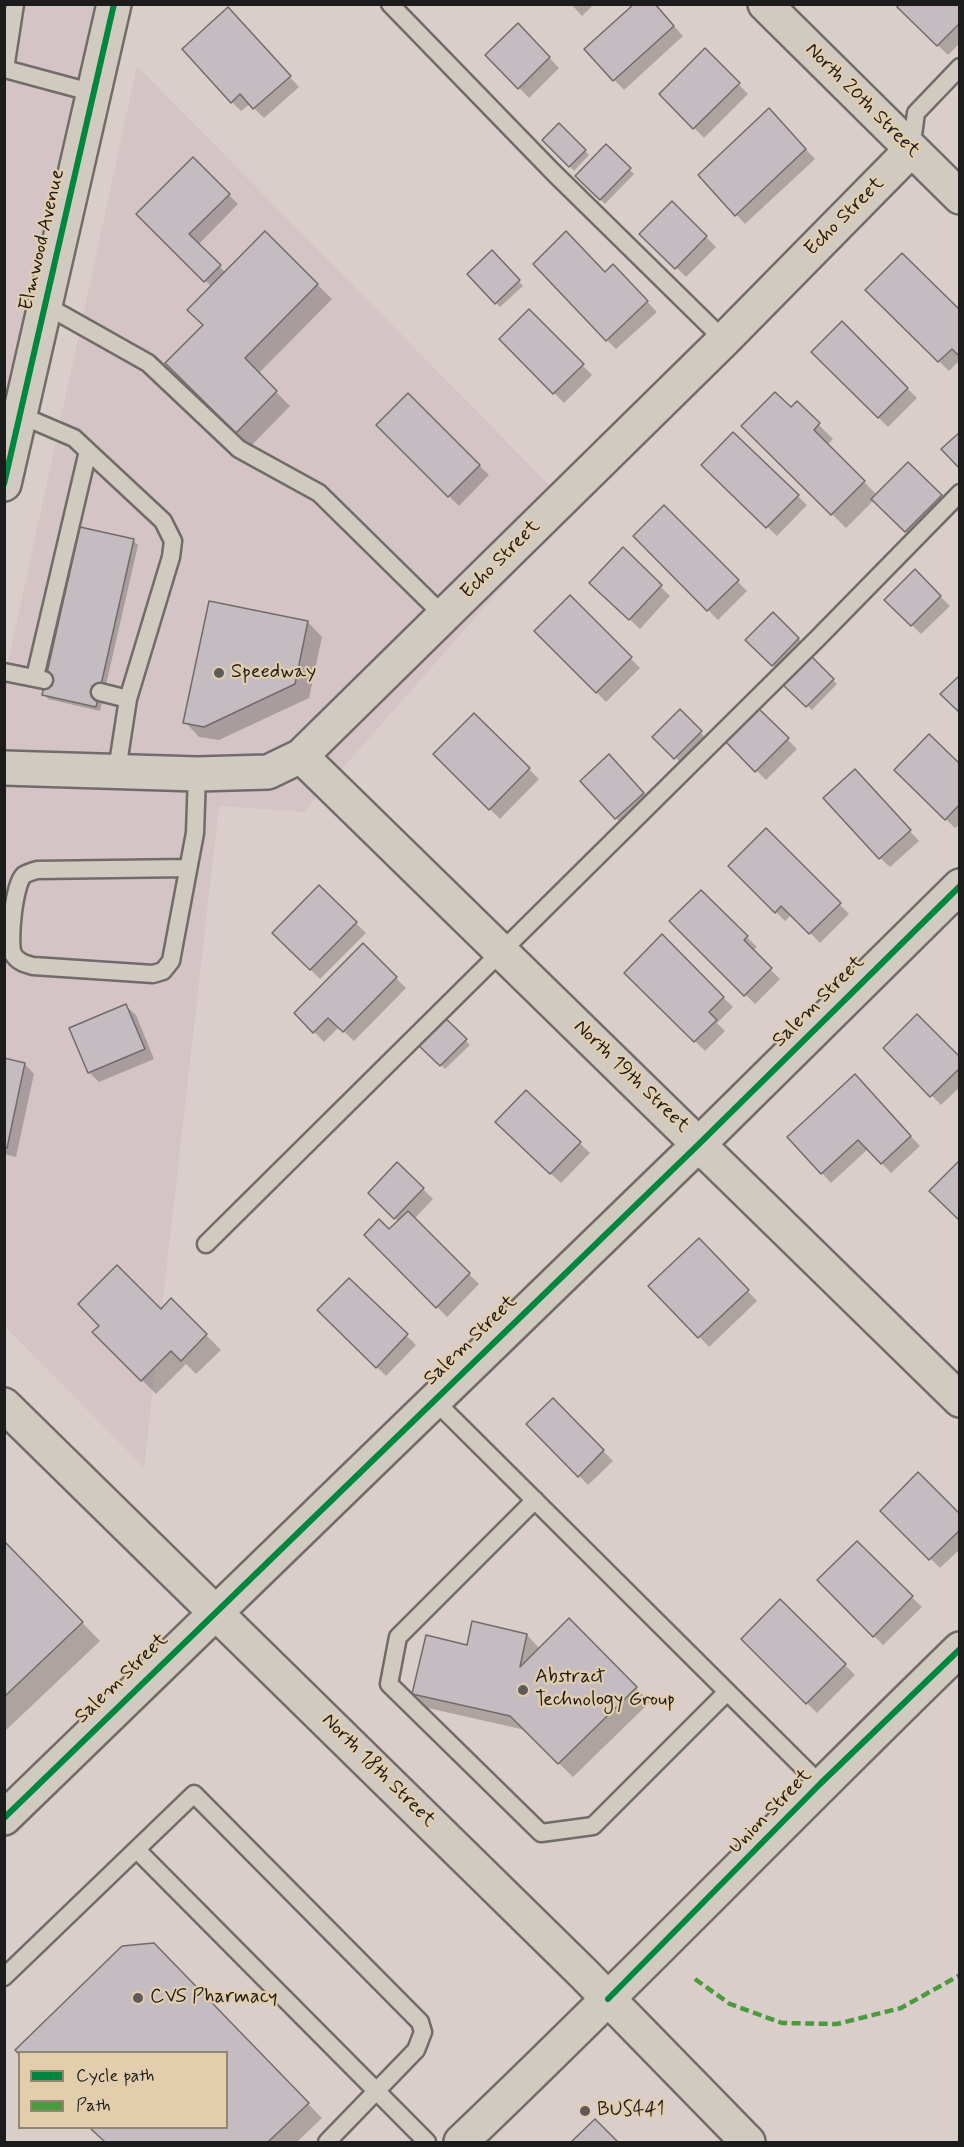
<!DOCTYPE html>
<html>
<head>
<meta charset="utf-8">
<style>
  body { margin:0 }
  #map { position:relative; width:964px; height:2147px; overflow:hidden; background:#d9cec9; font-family:Mynerve,sans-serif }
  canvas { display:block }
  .frame { position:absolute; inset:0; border:6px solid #1c1c1c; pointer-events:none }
  .legend { position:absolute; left:18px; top:2051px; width:210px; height:78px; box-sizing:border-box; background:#e2cdac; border:2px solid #938672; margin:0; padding:8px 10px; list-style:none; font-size:18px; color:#1c1c1c }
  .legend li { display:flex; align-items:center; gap:12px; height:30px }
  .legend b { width:30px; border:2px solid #938672 }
</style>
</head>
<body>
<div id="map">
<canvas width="964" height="2147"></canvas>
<div class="frame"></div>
<ul class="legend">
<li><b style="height:8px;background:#00873e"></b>Cycle path</li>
<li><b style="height:8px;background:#4c9a3e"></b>Path</li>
</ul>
</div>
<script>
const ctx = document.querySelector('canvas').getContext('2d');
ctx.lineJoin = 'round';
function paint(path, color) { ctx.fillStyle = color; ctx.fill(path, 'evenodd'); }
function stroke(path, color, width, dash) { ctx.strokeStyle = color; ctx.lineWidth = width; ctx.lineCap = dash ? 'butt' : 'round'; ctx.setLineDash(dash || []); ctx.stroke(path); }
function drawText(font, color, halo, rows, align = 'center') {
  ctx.font = font + ' Mynerve,sans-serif'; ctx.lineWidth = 4.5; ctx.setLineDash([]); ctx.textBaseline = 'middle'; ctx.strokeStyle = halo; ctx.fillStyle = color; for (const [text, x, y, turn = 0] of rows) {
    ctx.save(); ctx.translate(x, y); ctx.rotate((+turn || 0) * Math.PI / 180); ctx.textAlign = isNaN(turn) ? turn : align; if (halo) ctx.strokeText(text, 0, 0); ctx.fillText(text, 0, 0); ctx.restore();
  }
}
paint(new Path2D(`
  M5 5H114L5 484Z
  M137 66 572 508 304 812 219 806 144 1467 5 1327V677Z`), '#d4c4c6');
paint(new Path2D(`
  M571 4H594L582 16Z
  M654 4 683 36 624 90 586 50Z
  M960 4V43L948 55 899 7Z
  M237 19 299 87 264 118 250 104 241 111 232 102Z
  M518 25 559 68 529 98 487 55Z
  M705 50 748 94 704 138 661 94Z
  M779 120 815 159 745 224 736 214Z
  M559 125 589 155 574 171 544 140Z
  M606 146 634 174 605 204 577 176Z
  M193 159 238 204 198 245 226 273 265 233 332 299 258 374 290 406 251 446 167 363 205 325 212 287 138 214Z
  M672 203 716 247 686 277 642 234Z
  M492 252 523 286 500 307 469 274Z
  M613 266 657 312 616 349 607 340 605 273Z
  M867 290 960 312V360L949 371Z
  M529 311 592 375 564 403 501 339Z
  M842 323 917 398 888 427 813 352Z
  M408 395 489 475 459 506 378 425Z
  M797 403 833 439 827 445 877 495 908 464 950 506 915 541 874 500 846 528 743 426 791 409Z
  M733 434 807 505 777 536 703 465Z
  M664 507 747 591 718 620 635 536Z
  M133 540 138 545 100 711 48 699 44 694Z
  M623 550 670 596 640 629 591 583Z
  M915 572 950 606 921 634 886 600Z
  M570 597 640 668 606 702 536 631Z
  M210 602 308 622 322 637 309 698 219 740 199 737 185 722Z
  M773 614 803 643 777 669 748 640Z
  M808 655 837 684 812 710 782 682Z
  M758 710 797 749 766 780 727 741Z
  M680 712 705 737 680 762 655 737Z
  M474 715 539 779 500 819 435 754Z
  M618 766 653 803 626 828 616 818Z
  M960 766V824L955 828 896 770Z
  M864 781 919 841 890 867 880 858Z
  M766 830 849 914 820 943 792 914 785 921 730 866Z
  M319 887 366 933 320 979 274 933Z
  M701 892 757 947 752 951 780 979 755 1004 671 921Z
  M662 937 733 1007 717 1023 725 1031 705 1051 626 973Z
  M363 945 406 988 354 1041 339 1027 324 1042 296 1013Z
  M126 1006 136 1015 154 1059 99 1082 89 1072 71 1029Z
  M442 1017 470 1045 445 1069 418 1042Z
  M885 1048 960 1059V1087L941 1105Z
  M4 1060 25 1064 34 1074 16 1157 4 1154Z
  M864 1086 920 1146 891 1173 868 1149 831 1183 822 1173Z
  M526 1092 590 1153 561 1183 506 1132Z
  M398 1164 433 1199 414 1219 479 1284 447 1317 366 1235 389 1231 399 1222 370 1193Z
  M699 1240 757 1301 709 1347 651 1286Z
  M349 1280 416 1345 386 1376 319 1310Z
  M171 1300 221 1350 196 1374 186 1364 156 1394 94 1332 161 1311Z
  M553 1400 613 1461 588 1485 528 1424Z
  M882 1511 960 1516V1549L940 1568Z
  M4 1542 100 1641 4 1732Z
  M857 1543 922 1607 883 1645 819 1580Z
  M781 1601 855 1675 817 1713 743 1639Z
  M569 1620 650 1702 573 1777 525 1730 428 1708 414 1693 468 1646 527 1635 540 1649Z
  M153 1945 322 2118 297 2142H107L92 2128H226V2052L17 2051Z
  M595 2121 617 2142H573Z`), '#0003');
const building = new Path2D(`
  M634 4H655L674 26 613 81 584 49Z
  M899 4H960V23L937 46 897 7Z
  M228 7 291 76 253 109 240 94 231 103 182 49Z
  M518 23 550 57 518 89 485 55Z
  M705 48 740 83 693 129 659 94Z
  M769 108 806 149 735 216 698 175Z
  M559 123 586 150 569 167 542 140Z
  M606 144 631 168 600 200 575 176Z
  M193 157 230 194 189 234 221 265 204 282 136 214Z
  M672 201 707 236 675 269 639 234Z
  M265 231 318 284 245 358 277 391 236 433 165 363 203 325 187 310Z
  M566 231 605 272 613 264 648 301 606 341 533 264Z
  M492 250 520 280 495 304 467 274Z
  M902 253 960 310V357L952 349 938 362 865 290Z
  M529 309 584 364 553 394 499 339Z
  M842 321 908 388 878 418 811 352Z
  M775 392 791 407 797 401 820 423 814 430 865 481 831 515 741 426Z
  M408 393 480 465 448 497 376 425Z
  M733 432 799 495 766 528 701 465Z
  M960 432V469L941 449Z
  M908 462 942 495 905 532 871 499Z
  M664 505 739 580 707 611 633 536Z
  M80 527 134 539 96 707 42 695Z
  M623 547 662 585 629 620 589 583Z
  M915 569 941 596 911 626 884 600Z
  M570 595 632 657 596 693 534 631Z
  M209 601 308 621 295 684 204 727 183 723Z
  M773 612 799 638 772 666 745 640Z
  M808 653 834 679 806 707 780 682Z
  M960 675V713L940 694Z
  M758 708 789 738 755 772 725 741Z
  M680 709 702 731 674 759 652 737Z
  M474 713 530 768 489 810 433 754Z
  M929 734 960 764V804L945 820 894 770Z
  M609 754 644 793 615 819 580 781Z
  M855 769 911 830 879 859 823 798Z
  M766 828 841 903 809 934 781 906 775 913 728 866Z
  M319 885 357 922 310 970 272 933Z
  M701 890 748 936 744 940 772 968 744 996 669 921Z
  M662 934 724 997 709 1012 717 1020 694 1042 624 973Z
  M363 943 397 977 343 1032 328 1018 313 1033 294 1013Z
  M126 1004 145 1049 88 1073 69 1028Z
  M917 1014 960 1057V1068L930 1097 883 1048Z
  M442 1015 467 1039 440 1066 415 1042Z
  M4 1058 25 1063 7 1148 4 1147Z
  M855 1074 911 1136 881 1164 858 1140 821 1174 787 1137Z
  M526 1090 581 1142 550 1174 495 1122Z
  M960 1160V1221L929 1191Z
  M397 1162 424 1188 394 1219 368 1193Z
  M408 1211 470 1273 436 1308 364 1235 379 1219 389 1229Z
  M699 1238 749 1290 698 1338 648 1286Z
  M117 1265 161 1309 171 1298 207 1334 181 1361 171 1351 141 1381 92 1332 99 1326 78 1304Z
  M349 1278 408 1334 376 1368 317 1310Z
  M553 1398 604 1450 578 1477 526 1424Z
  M918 1472 960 1514V1530L929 1560 880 1511Z
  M4 1541 83 1622 4 1697Z
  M857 1541 913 1596 873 1637 817 1580Z
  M780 1599 846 1664 806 1704 741 1639Z
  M569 1618 637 1687 558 1764 510 1716 412 1694 426 1635 467 1645 472 1621 527 1634 520 1667Z
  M154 1943 309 2103 268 2142H105L90 2128H226V2052H20V2055L15 2050 122 1946Z
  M595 2119 618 2142H571Z`);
paint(building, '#c4bcc1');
stroke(building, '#716c6a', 1.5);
const lane = new Path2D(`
  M15 4 5 69 94 93
  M390 4 553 172 724 340
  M911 150 916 113 960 67
  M45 305 148 363 239 449 319 493 444 616
  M20 415 74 438 163 521 173 541 171 557 128 699 117 770
  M4 672 44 680
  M35 677 88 451
  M100 692 128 699
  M188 868 37 870C34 871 27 873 24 875 14 883 8 943 13 954 18 962 25 964 33 966L153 974 163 971 171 961 195 833 197 774
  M206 1244 817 639 960 493
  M434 1400 820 1784
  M535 1500 398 1637 389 1684 541 1833 593 1826 727 1692
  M137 1850 427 2142
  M4 1977 194 1794 420 2022 423 2032 416 2050 327 2142`);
const street = new Path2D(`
  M765 4 960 197
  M301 756 960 1400
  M4 768 197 774 268 772 301 756 724 340 911 150`);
const secondary = new Path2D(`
  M4 484 114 4
  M4 1405 583 1973 748 2142
  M4 1818 700 1143 960 886
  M461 2142C630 1981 792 1812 960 1649`);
stroke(lane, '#716c6a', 21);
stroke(street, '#716c6a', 38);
stroke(secondary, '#716c6a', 38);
stroke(lane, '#d1cac0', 16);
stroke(street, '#d1cac0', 33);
stroke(secondary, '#d1cac0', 33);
stroke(new Path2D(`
  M695 1979 730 2004 782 2023 837 2024 901 2008 960 1975`), '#4c9a3e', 4.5, [9, 4.5]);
stroke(new Path2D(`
  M4 484 114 4
  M4 1818 700 1143 960 886
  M608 1999 820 1784 960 1649`), '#00873e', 6);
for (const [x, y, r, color] of [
  [219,673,6,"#5e5a59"],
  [523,1690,6,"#5e5a59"],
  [138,1998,6,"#5e5a59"],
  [585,2111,6,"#5e5a59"]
]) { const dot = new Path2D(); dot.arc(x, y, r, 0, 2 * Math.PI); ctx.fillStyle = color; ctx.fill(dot); stroke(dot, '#e2cdac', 2); }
drawText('20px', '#1c1c1c', '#e2cdac', [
  ["North 20th Street",862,101,45],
  ["Echo Street",845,217,-45],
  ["Elmwood Avenue",43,240,-77],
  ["Echo Street",501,560,-45],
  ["Salem Street",819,1002,-45],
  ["North 19th Street",631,1077,44],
  ["Salem Street",471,1341,-44],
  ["Salem Street",122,1679,-44],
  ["North 18th Street",378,1771,45],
  ["Union Street",771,1812,-46]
]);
drawText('20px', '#1c1c1c', '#e2cdac', [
  ["Speedway",231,673],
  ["Abstract",535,1678],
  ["Technology Group",535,1701],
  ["CVS Pharmacy",150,1998],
  ["BUS441",597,2111]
], 'left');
</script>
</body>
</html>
